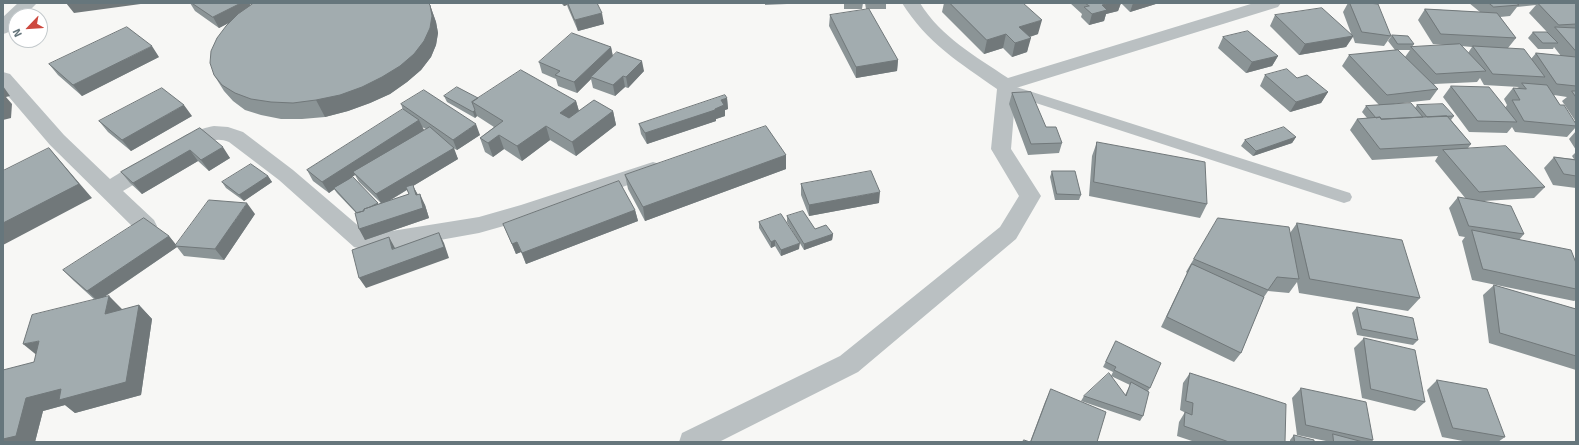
<!DOCTYPE html>
<html>
<head>
<meta charset="utf-8">
<style>
  body { margin:0 }
  #map { position:relative; width:1579px; height:445px; overflow:hidden; background:#f7f7f5; font-family:Signika,sans-serif }
  canvas { display:block }
  .frame { position:absolute; inset:0; border:4px solid #66767c; pointer-events:none }
  .north { position:absolute; left:8px; top:8px; width:40px; height:40px; box-sizing:border-box; background:#fff; border:1px solid #c2c8cb; border-radius:50%; rotate:245deg; font-size:11px; font-weight:700; line-height:16px; text-align:center; color:#66767c }
  .north::after { content:''; display:block; margin:auto; width:14px; height:18px; background:#cd493f; clip-path:polygon(50% 0,100% 100%,50% 72%,0 100%) }
</style>
</head>
<body>
<div id="map">
<canvas width="1579" height="445"></canvas>
<div class="frame"></div>
<div class="north">N</div>
</div>
<script>
const ctx = document.querySelector('canvas').getContext('2d');
ctx.lineJoin = 'round';
function paint(path, color) { ctx.fillStyle = color; ctx.fill(path, 'evenodd'); }
function stroke(path, color, width, dash) { ctx.strokeStyle = color; ctx.lineWidth = width; ctx.lineCap = dash ? 'butt' : 'round'; ctx.setLineDash(dash || []); ctx.stroke(path); }
paint(new Path2D(`
  M1007 84 1350 193 1352 197 1350 201 1344 203 1002 92 1000 89 1002 86Z`), '#bac0c2');
paint(new Path2D(`
  M18 3H37L24 16H16C16 26 13 32 3 34V17Z
  M902 3H920C941 37 975 56 1008 78L1254 3H1281L1278 7 1016 88 1011 149 1041 196 1016 239 858 372 719 442H679L682 433 840 356 1000 227 1019 196 991 149 997 89C960 63 927 43 902 3Z
  M3 72 10 74 64 135 110 179C124 171 144 154 160 159L163 164 160 169 123 191 154 220 157 226 154 232 146 234 138 232 50 145 3 90Z
  M214 126 228 127 243 132 293 170 368 234H373L479 217 521 205 653 162 660 164 663 169 660 174 532 218 479 233 373 252 354 247 279 180 229 142C205 132 195 159 174 153L171 148C179 135 199 129 214 126Z`), '#bac0c2');
paint(new Path2D(`
  M190 3H249L251 5H430L436 22 438 33 436 45 431 57 421 70 407 82 390 94 370 103 348 111 325 117 302 119H281L261 115 245 110 233 101 224 91 214 75 229 23 219 28 195 11Z
  M561 3H597L604 24 578 31 568 8 567 5 564 6Z
  M765 3H809L765 5Z
  M844 3H863L862 9H844Z
  M865 3H886V9H866Z
  M944 3H1023L1038 34 1030 37 1027 52 1012 57 1003 48 984 54 942 12Z
  M1070 3H1159L1130 12 1121 3 1118 11 1106 14 1104 21 1089 25 1081 17 1082 14Z
  M1348 3H1368L1391 36 1384 46 1355 43 1353 37 1346 47 1299 55 1270 26 1275 15 1352 36 1343 12Z
  M1469 3H1576V122L1562 101 1567 97 1554 95 1560 105 1576 124V127L1567 137 1515 132 1512 127 1507 133 1469 132 1443 97 1451 86 1505 108 1507 105 1504 99 1513 88H1517L1519 87 1484 85 1480 78 1477 82 1434 84 1438 89 1430 100 1394 104 1415 108 1417 105 1454 116 1451 120 1471 144 1468 148 1545 187 1534 198 1484 201 1524 234 1519 240 1576 263V300L1574 301 1472 280 1462 241 1465 237 1459 236 1449 208 1458 197 1466 199 1435 161 1438 156 1372 160 1350 130 1357 119 1367 118 1362 112 1366 106 1379 105 1342 66 1349 55 1395 50 1388 41 1392 35 1414 44 1412 47 1447 45 1433 44 1418 20 1425 9 1480 12ZM1536 5 1529 13 1547 32H1533L1528 38 1538 49H1553L1554 47 1561 56 1536 53 1531 59 1508 48 1516 38 1500 17 1510 16 1517 7ZM1461 46 1472 47 1468 53ZM1398 50H1410L1405 57Z
  M830 15 898 60 897 71 856 78 829 26Z
  M1223 37 1278 56 1272 66 1246 73 1218 48Z
  M611 47 613 56 644 71 628 88 625 87 615 96 593 88 591 79 577 93 558 86 556 79 542 73 539 62Z
  M159 57 82 96 58 75 49 64Z
  M1265 75 1297 78 1328 92 1321 103 1290 112 1260 86Z
  M1012 93 1062 143 1059 153 1028 155 1009 104Z
  M444 96 478 98 576 101 579 111H613L616 125 576 156 550 140 522 161 504 149 493 157 485 152 480 138 494 127 477 116 475 118 447 102Z
  M727 98 728 109 725 110V116L716 119V121L647 144 641 134 639 124Z
  M401 104 480 135 457 150 453 148 458 159 413 186 418 195 425 205 429 218 365 240 356 213 337 193 334 189 329 193 313 181 307 170 403 110ZM422 127 426 129 417 135 424 130ZM355 175 359 182 381 203 378 204V203L350 178ZM407 190 409 194 389 201Z
  M192 116 131 151 108 132 99 121Z
  M200 128 230 158 209 171 198 161 142 194 130 183 121 172Z
  M1576 131V150L1569 139Z
  M1296 137 1292 143 1253 156 1241 146 1245 140Z
  M1097 142 1207 204 1200 218 1089 196 1092 156Z
  M1576 152V188L1553 185 1544 168 1554 157 1574 159 1572 156Z
  M786 155V169L645 221 628 189 625 175Z
  M1052 171 1081 195 1079 200H1055L1050 177Z
  M268 176 272 182 244 201 226 188 222 182Z
  M801 184 879 203 809 216 801 195Z
  M635 210 638 221 526 264 521 252 516 254 503 224Z
  M255 214 224 260 184 256 177 247 103 298 109 296 122 310 139 305 152 319 141 395 75 413 65 405 43 411 35 442H3L34 362 95 300 74 281 63 270 169 236 176 245Z
  M787 216 815 229 833 234 832 240 804 250 787 222Z
  M1218 218 1290 233 1297 223 1420 298 1408 311 1299 293 1297 282 1289 293 1268 291 1264 297 1241 353 1234 362 1161 327 1187 273 1186 272Z
  M759 222 799 249 781 256 775 246 771 248 759 228Z
  M1494 285 1576 309V370L1489 343 1483 295Z
  M1357 307 1418 340 1413 345 1357 335 1352 313Z
  M1364 338 1425 402 1415 411 1362 398 1354 348Z
  M1116 341 1150 388 1148 391 1143 416 1140 421 1081 401 1084 396 1125 395 1130 385 1111 376 1113 372 1103 367Z
  M1190 373 1285 442H1195L1177 436 1179 422 1185 412 1186 413 1180 410 1183 383Z
  M1437 380 1505 437 1498 442H1468L1442 437 1427 390Z
  M1301 388 1373 440 1371 442H1325L1326 441 1297 435 1292 398Z
  M1051 389 1097 442H1030L1045 402Z
  M1294 435 1314 442H1290V440Z`), '#8b9496');
paint(new Path2D(`
  M66 3H148L74 13Z
  M241 3H249L253 10 219 28 213 17Z
  M563 3H567V5L564 6Z
  M1111 3H1121L1118 11 1106 14 1104 21 1089 25 1092 14 1102 5Z
  M1133 3H1159L1130 12Z
  M430 5 436 22 438 33 436 45 431 57 421 70 407 82 390 94 370 103 348 111 325 117 316 100Z
  M602 13 604 24 578 31 575 20Z
  M1042 20 1038 34 1016 41 1019 27Z
  M1006 34 1003 48 984 54 987 40Z
  M1353 36 1346 47 1299 55 1305 44Z
  M1031 38 1027 52 1012 57 1015 43Z
  M152 46 159 57 82 96 73 85Z
  M611 47 613 58 591 77V79L577 93 574 82Z
  M1278 56 1272 66 1246 73 1252 62Z
  M898 60 897 71 856 78V67Z
  M642 61 644 71 628 88 626 77Z
  M623 76 625 87 615 96 613 85Z
  M3 86 10 96 6 97 12 104 11 118 3 120Z
  M1328 92 1321 103 1290 112 1296 102Z
  M727 98 728 109 725 110V116L716 119V121L647 144 645 133 715 109 721 100Z
  M576 101 580 115 564 127 560 113Z
  M184 105 192 116 131 151 122 140Z
  M475 110 477 116 475 118 473 112Z
  M613 111 616 125 576 156 572 142Z
  M419 120 424 130 356 175 353 172 355 175 329 193 322 182Z
  M476 124 480 135 457 150 453 140Z
  M546 126 550 140 522 161 517 146Z
  M499 135 504 149 493 157 488 143Z
  M1296 137 1292 143 1253 156 1256 151Z
  M223 147 230 158 209 171 201 160Z
  M49 148 62 163 92 198 3 245V223Z
  M454 148 458 159 413 186 418 195H416L413 186 382 205 376 194Z
  M190 150 198 161 142 194 133 183Z
  M786 155V169L645 221 643 207Z
  M268 176 272 182 244 201 239 195Z
  M880 192 879 203 809 216V205Z
  M420 194 425 205 429 218 365 240 359 229Z
  M247 203 255 214 224 260 215 249Z
  M635 210 638 221 526 264 522 253Z
  M439 233 444 243 449 258 366 288 359 278Z
  M833 234 832 240 804 250V244Z
  M169 236 177 246H175L177 247 98 301 87 291Z
  M389 237 395 248 398 260 392 249Z
  M775 240V246L771 248V242Z
  M517 242 521 252 516 254 512 244Z
  M800 243 799 249 781 256V250Z
  M109 296 123 310 105 314Z
  M139 305 152 319 141 395 75 413 65 405 43 411 35 442H3V439L26 398Z
  M39 341V357L23 344Z`), '#71787a');
const building = new Path2D(`
  M192 3H241L213 17Z
  M254 3H428L430 5 432 16 430 28 424 41 414 54 400 66 382 77 362 87 340 95 316 100 293 103 271 102 251 99 235 93 222 85 214 75 210 63 211 51 217 38 226 26 238 14Z
  M568 3H597L602 13 575 20Z
  M950 3H1023L1042 20 1019 27 1031 38 1015 43 1006 34 987 40Z
  M1085 3H1111L1102 5 1107 10 1092 14 1084 7 1089 6Z
  M1350 3H1368L1378 4 1391 36 1362 32Z
  M1489 3H1516L1519 5 1494 7Z
  M1538 3H1576V24L1559 25Z
  M1322 8 1353 36 1305 44 1275 15Z
  M869 9 898 60 856 67 830 15Z
  M1425 9 1497 13 1516 38 1441 34Z
  M127 27 152 46 73 85 49 64Z
  M1555 27 1576 28V51Z
  M1248 31 1278 56 1252 62 1223 37Z
  M1533 32H1547L1558 43H1543Z
  M572 33 611 47 574 82 555 75 560 71 539 62Z
  M1392 35 1408 36 1414 44H1398Z
  M1460 44 1486 71 1436 74 1411 47Z
  M1473 46 1524 49 1545 77 1493 74Z
  M1398 50 1438 89 1387 95 1349 55Z
  M617 52 642 61 626 77 623 76 613 85 591 77Z
  M1536 53 1576 57V86L1557 84Z
  M1287 69 1297 78 1307 75 1328 92 1296 102 1265 75Z
  M521 70 576 101 560 113 569 118 594 100 613 111 572 142 546 126 517 146 499 135 488 143 480 138 503 121 472 102Z
  M1522 83 1547 85 1560 105H1564L1576 124V126L1524 121 1512 100H1520L1513 88 1526 89Z
  M1451 86 1489 87 1517 122 1478 121Z
  M457 87 478 98 472 102 475 110 473 112 444 96Z
  M162 88 184 105 122 140 99 121Z
  M424 90 476 124 453 140 401 104Z
  M1572 91H1576V97Z
  M1031 92 1046 127H1056L1062 143 1031 144 1012 93Z
  M725 95 727 98 721 100 724 105 715 109V110L645 133 639 124Z
  M1411 103 1423 117 1381 119 1380 117 1376 118 1366 106Z
  M1443 104 1454 116 1427 117 1417 105Z
  M403 109 419 120 322 182 307 170Z
  M1447 116 1471 144 1380 149 1357 119 1380 117 1381 119Z
  M766 126 786 155 643 207 625 175Z
  M430 127 454 148 376 194 353 172Z
  M1284 127 1296 137 1256 151 1245 140Z
  M200 128 223 147 201 160 190 150 133 183 121 172Z
  M1097 142 1205 162 1207 204 1094 182Z
  M1506 146 1545 187 1479 192 1443 150Z
  M49 148 79 184 3 223V171Z
  M1554 157 1576 160V176L1564 174Z
  M251 164 268 176 239 195 222 182Z
  M871 171 880 192 809 205 801 184Z
  M1052 171H1075L1081 195 1057 194Z
  M353 177 378 203 370 207 364 209V210L363 211 357 213 334 188Z
  M619 181 635 210 522 253 517 242 512 244 503 224Z
  M413 185 416 195 420 194 423 208 359 229 355 213 364 211V209L409 194 406 187Z
  M1458 197 1511 206 1524 234 1469 226Z
  M209 200 247 203 215 249 175 246Z
  M803 211 815 229 826 225 833 234 804 244 787 216Z
  M781 214 800 243 781 250 775 240 771 242 759 222Z
  M144 218 169 236 87 291 63 270Z
  M1218 218 1289 227 1299 279 1277 277 1268 290 1194 259Z
  M1297 223 1402 240 1420 298 1310 279Z
  M1472 230 1571 250 1576 263V289L1483 269Z
  M439 233 444 247 359 278 352 250 389 237 392 249Z
  M1192 264 1264 297 1241 353 1167 317Z
  M1494 285 1576 309V356L1500 333Z
  M109 296 105 314 139 305 126 382 59 400 61 389 26 398 16 436 3 439V370L34 362 39 341 23 344 32 315Z
  M1357 307 1413 318 1418 340 1362 329Z
  M1364 338 1415 350 1425 402 1371 389Z
  M1116 341 1161 363 1150 388 1114 370 1116 367 1106 362Z
  M1109 373 1126 396 1131 382 1149 392 1143 416 1084 396Z
  M1190 373 1286 404 1285 442H1229L1184 426 1185 412 1192 415 1193 403 1186 401Z
  M1437 380 1487 389 1505 437 1453 428Z
  M1301 388 1366 402 1373 440 1306 425Z
  M1051 389 1106 412 1097 442H1031Z
  M1333 434 1363 442H1334Z
  M1294 435 1314 440V442H1295Z
  M1024 440 1030 442H1023Z`);
paint(building, '#a2acaf');
stroke(building, '#71787a', 1);
</script>
</body>
</html>
